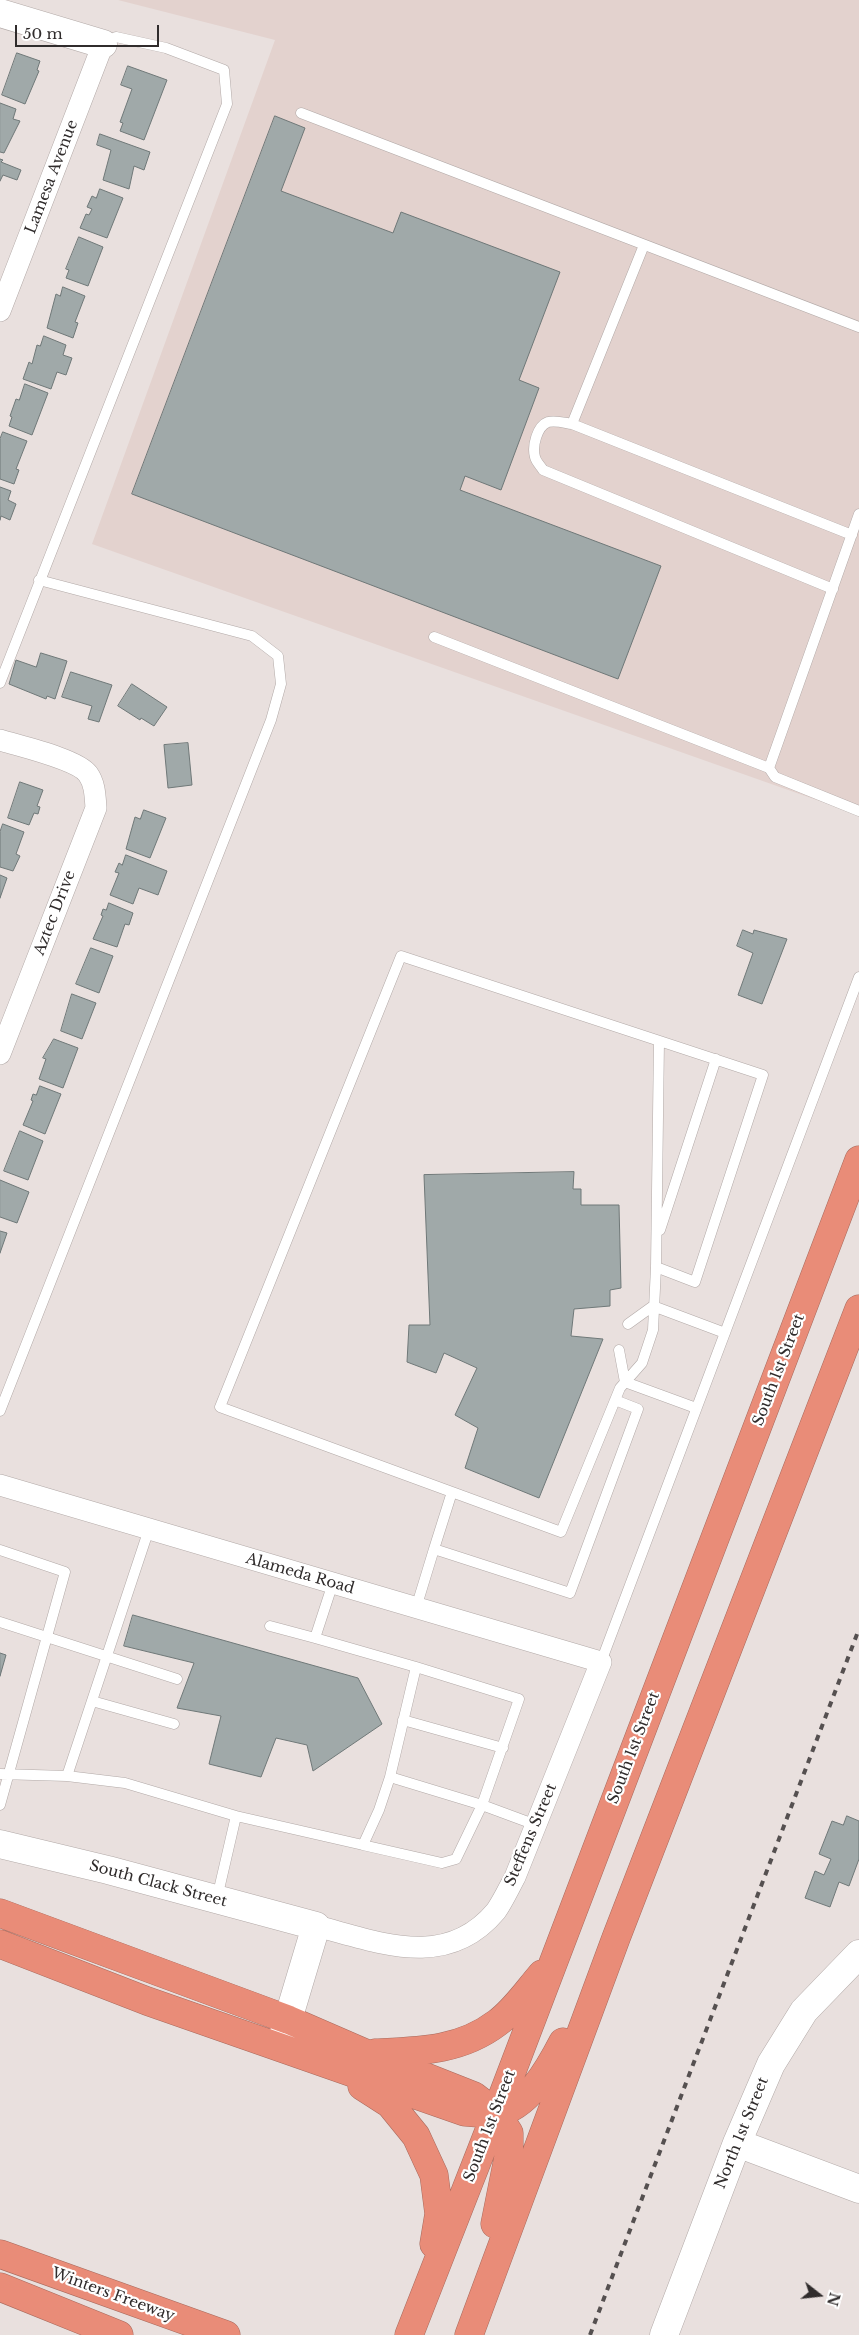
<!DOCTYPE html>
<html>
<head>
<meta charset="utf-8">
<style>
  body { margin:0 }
  #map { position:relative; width:859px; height:2335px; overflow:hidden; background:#e9e0de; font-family:"Libre Baskerville",serif }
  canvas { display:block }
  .north { position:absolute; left:794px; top:2270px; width:50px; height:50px; -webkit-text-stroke:4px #fff; paint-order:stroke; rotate:106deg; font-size:14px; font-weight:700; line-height:20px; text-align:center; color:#302c2c }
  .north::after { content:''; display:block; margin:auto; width:18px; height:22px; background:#302c2c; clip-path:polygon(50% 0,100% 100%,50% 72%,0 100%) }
  .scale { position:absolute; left:15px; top:25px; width:144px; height:22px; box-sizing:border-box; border:2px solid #302c2c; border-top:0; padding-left:6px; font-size:15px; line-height:18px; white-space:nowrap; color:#302c2c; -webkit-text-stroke:4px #fff; paint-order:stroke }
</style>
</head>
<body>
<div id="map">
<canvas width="859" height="2335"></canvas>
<div class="north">N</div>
<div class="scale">50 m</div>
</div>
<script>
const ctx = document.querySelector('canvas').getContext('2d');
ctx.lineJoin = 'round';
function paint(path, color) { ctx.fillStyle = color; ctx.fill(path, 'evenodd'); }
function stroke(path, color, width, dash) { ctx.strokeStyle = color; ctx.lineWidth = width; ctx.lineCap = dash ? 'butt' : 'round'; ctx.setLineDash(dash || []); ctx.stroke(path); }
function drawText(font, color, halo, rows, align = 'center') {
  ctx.font = font + ' "Libre Baskerville",serif'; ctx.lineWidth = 4.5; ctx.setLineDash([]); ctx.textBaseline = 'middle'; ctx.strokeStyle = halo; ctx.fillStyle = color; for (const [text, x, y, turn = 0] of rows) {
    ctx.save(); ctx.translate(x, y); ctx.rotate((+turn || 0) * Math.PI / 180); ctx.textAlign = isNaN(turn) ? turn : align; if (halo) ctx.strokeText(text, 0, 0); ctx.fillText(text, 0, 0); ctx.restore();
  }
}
paint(new Path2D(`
  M118 0H859V815L92 544 275 40Z`), '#e3d2ce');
const building = new Path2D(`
  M17 53 40 61 37 70 39 71 25 104 2 95Z
  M128 66 167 80 144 140 120 131 123 123 120 122 132 89 121 85Z
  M0 103 16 109 13 119 20 121 4 153 0 152Z
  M275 116 305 128 281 191 393 233 401 212 560 272 519 380 539 388 501 490 465 476 460 490 661 566 618 679 132 494Z
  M100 134 150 152 144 170 134 166 129 189 103 180 111 150 97 145Z
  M0 159 3 160 1 162 21 170 17 180 3 175 0 181Z
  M100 189 123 198 107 238 80 228 86 214 89 215 92 209 87 207 92 196 96 198Z
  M79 237 103 247 88 286 66 278 69 270 66 269Z
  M63 287 85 296 75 322 78 323 73 338 47 328 56 294 60 296Z
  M44 336 66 345 63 355 72 358 66 375 57 372 51 389 23 379 29 362 32 364 37 345 40 346Z
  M25 384 48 393 32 435 9 426 12 417 10 416 16 399 19 400Z
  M3 432 27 441 16 469 19 470 14 484 0 479V439Z
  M0 487 11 491 8 500 16 504 10 520 1 516 0 520Z
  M41 653 67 661 55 699 47 696 46 699 9 684 16 660 36 667Z
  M71 672 112 685 99 722 88 719 92 706 62 697Z
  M132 684 167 707 154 726 141 718 140 720 118 706Z
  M188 743 192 785 168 788 164 745Z
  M20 782 43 790 37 806 40 807 38 814 34 813 29 825 8 818Z
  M144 810 166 818 150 858 126 849 135 817 140 819Z
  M3 824 24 832 16 854 20 856 13 871 0 867V832Z
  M126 855 167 871 158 895 139 888 133 904 110 895 119 873 115 872 119 863 122 865Z
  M0 875 7 878 0 898Z
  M109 903 133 913 129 925 125 924 117 947 93 939 103 916 101 915 103 909 106 910Z
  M743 930 753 934 754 930 787 939 762 1004 738 995 753 953 737 946Z
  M91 948 113 956 99 993 76 984Z
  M72 994 96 1003 82 1039 61 1031Z
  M54 1039 78 1048 63 1088 39 1079 46 1059 43 1058Z
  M40 1086 61 1094 45 1134 23 1125 33 1101 31 1100 33 1094 36 1095Z
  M20 1131 43 1141 28 1180 4 1171Z
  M574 1172 573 1189H581V1205H619L621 1288 610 1290V1306L574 1309 571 1336 603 1339 539 1498 465 1468 478 1428 455 1415 477 1368 444 1353 436 1373 407 1362 409 1325H430L424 1175Z
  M0 1180 29 1192 17 1223 0 1217Z
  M0 1231 7 1233 0 1253Z
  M133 1615 358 1678 382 1724 313 1771 307 1745 276 1738 261 1777 209 1764 221 1716 177 1708 194 1663 124 1646Z
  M0 1653 6 1655 0 1676Z
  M847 1816 859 1821V1859L849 1886 839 1882 830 1907 805 1898 815 1871 824 1875 831 1859 819 1854 832 1821 843 1825Z`);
paint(building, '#a0a9a9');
stroke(building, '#6f7878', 1);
const lane = new Path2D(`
  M301 113 859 327
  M572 424 644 245
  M859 514 769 768 775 777 859 811
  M833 589 543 470C541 466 536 462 535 457 532 446 537 426 548 422 556 420 565 423 572 424L852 535
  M434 637 769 768
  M0 683 227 104 224 70 166 48 116 37 104 43
  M660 1230 716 1059
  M656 1267 653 1330 642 1363 620 1388 561 1532 220 1407 401 956 763 1075 695 1282 656 1267 659 1041
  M628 1324 653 1306 725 1333
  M619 1350 625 1382
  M625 1382 696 1408
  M0 1411 271 720 281 684 278 656 252 636 39 580
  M434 1549 452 1492
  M0 1550 65 1572 0 1805
  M333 1583 315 1638 416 1667 390 1777 482 1805 536 1825
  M416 1608 434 1549 570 1593 638 1409 615 1400
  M0 1622 177 1679
  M270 1626 315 1638
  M601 1662 859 977
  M92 1701 174 1724
  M403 1720 503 1748
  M0 1774 67 1776 149 1529
  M67 1776 125 1783 236 1816 217 1898
  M236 1816 363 1845 379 1810 390 1777
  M363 1845 442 1863 456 1859 482 1805 519 1699 416 1667`);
const street = new Path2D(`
  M0 311 103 44
  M0 740C19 746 77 759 88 774 95 784 95 795 96 808L0 1054
  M0 1485 601 1662 515 1877C509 1888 503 1901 496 1911 446 1971 379 1942 316 1926`);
const secondary = new Path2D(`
  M0 13 103 44
  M0 1844 108 1870 316 1926 280 2046
  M737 2143 859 2189
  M664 2335 737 2143 771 2064 804 2011 859 1954`);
const highway = new Path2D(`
  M0 1913 289 2020 365 2053 474 2096 496 2113 509 2133V2154L495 2224
  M0 1944 147 2001 465 2112C474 2112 487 2115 496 2113 528 2107 549 2069 563 2042
  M375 2053C419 2051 460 2051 497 2023 514 2011 528 1990 542 1974
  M362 2086 390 2104 416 2136 434 2175 439 2214 434 2244
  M0 2254 226 2335
  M0 2287 119 2335
  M409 2335 496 2113 859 1160
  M469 2335 616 1938 859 1309`);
stroke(lane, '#b2a9a7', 11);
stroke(street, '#b2a9a7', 22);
stroke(secondary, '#b2a9a7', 29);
stroke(highway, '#a86a5d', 29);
stroke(lane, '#fff', 10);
stroke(street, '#fff', 21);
stroke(secondary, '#fff', 28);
stroke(highway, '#e98c78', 28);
stroke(new Path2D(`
  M590 2335 859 1629`), '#555050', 4, [6, 6]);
drawText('15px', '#302c2c', '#fff', [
  ["Lamesa Avenue",52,177,-69],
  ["Aztec Drive",55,913,-69],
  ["South 1st Street",779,1370,-69],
  ["Alameda Road",300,1574,16],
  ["South 1st Street",634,1748,-69],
  ["Steffens Street",531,1835,-67],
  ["South Clack Street",158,1884,15],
  ["South 1st Street",490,2126,-69],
  ["North 1st Street",742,2133,-68],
  ["Winters Freeway",113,2295,20]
]);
</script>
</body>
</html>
